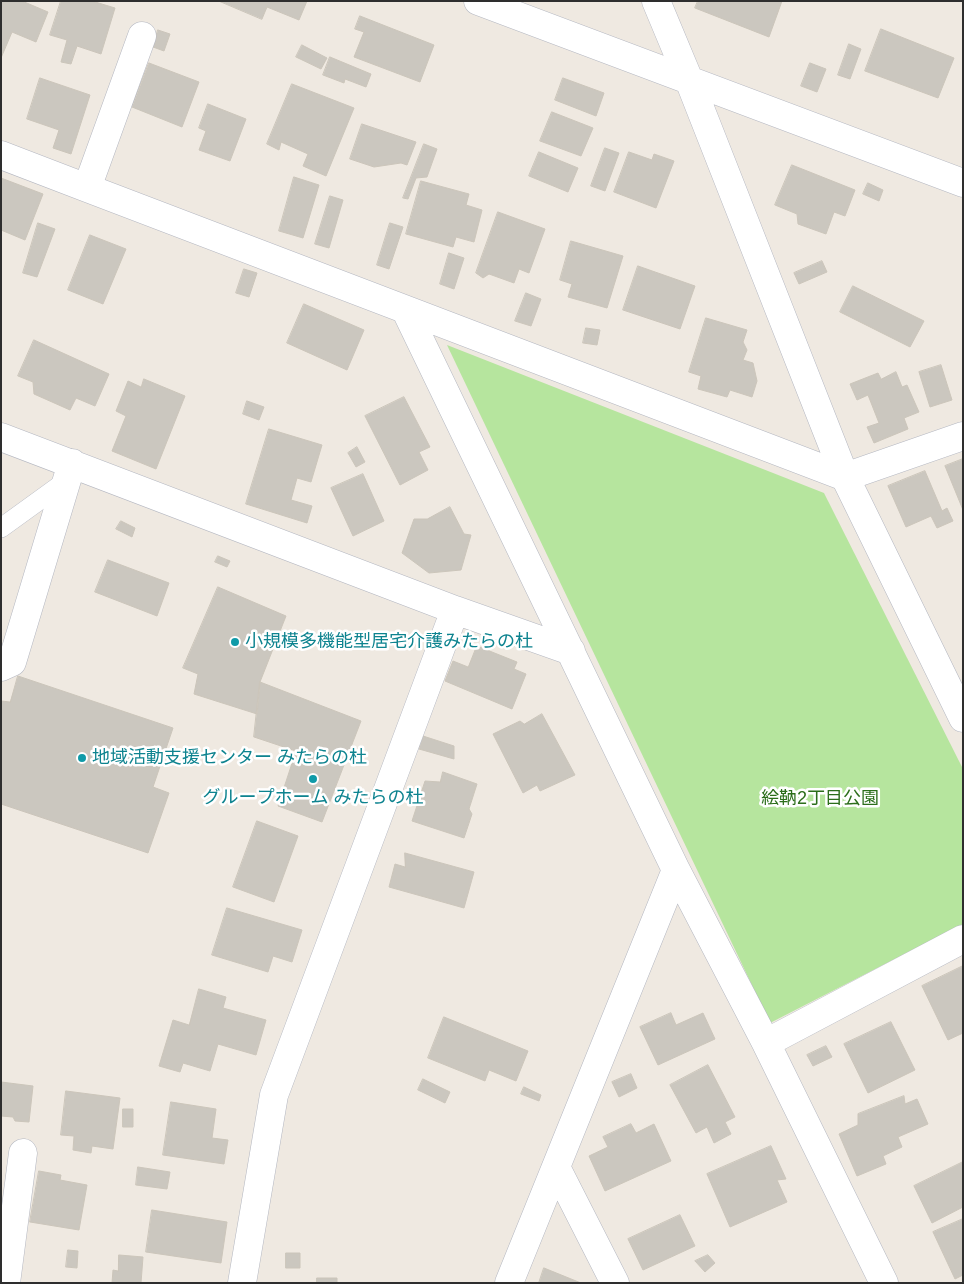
<!DOCTYPE html>
<html>
<head>
<meta charset="utf-8">
<style>
  body { margin:0 }
  #map { position:relative; width:964px; height:1284px; overflow:hidden; background:#efe9e1; font-family:Arial,sans-serif }
  canvas { display:block }
  .frame { position:absolute; inset:0; border:2px solid #2e2e2e; pointer-events:none }
</style>
</head>
<body>
<div id="map">
<canvas width="964" height="1284"></canvas>
<div class="frame"></div>
</div>
<script>
const ctx = document.querySelector('canvas').getContext('2d');
ctx.lineJoin = 'round';
function paint(path, color) { ctx.fillStyle = color; ctx.fill(path, 'evenodd'); }
function stroke(path, color, width, dash) { ctx.strokeStyle = color; ctx.lineWidth = width; ctx.lineCap = dash ? 'butt' : 'round'; ctx.setLineDash(dash || []); ctx.stroke(path); }
function drawText(font, color, halo, rows, align = 'center') {
  ctx.font = font + ' Arial,"Noto Sans JP",sans-serif'; ctx.lineWidth = 5; ctx.setLineDash([]); ctx.textBaseline = 'middle'; ctx.strokeStyle = halo; ctx.fillStyle = color; for (const [text, x, y, turn = 0] of rows) {
    ctx.save(); ctx.translate(x, y); ctx.rotate((+turn || 0) * Math.PI / 180); ctx.textAlign = isNaN(turn) ? turn : align; if (halo) ctx.strokeText(text, 0, 0); ctx.fillText(text, 0, 0); ctx.restore();
  }
}
paint(new Path2D(`
  M447 345 824 493 963 769V924L770 1023Z`), '#b6e59e');
const building = new Path2D(`
  M1 1H22L48 12 36 42 12 32 1 58Z
  M61 1H92L115 8 101 54 77 46 71 64 61 62 67 40 50 35Z
  M219 1H307L299 20 267 7 262 19Z
  M698 1H782L769 37 695 8Z
  M360 16 434 45 420 82 354 57 364 32 355 29Z
  M881 29 954 58 938 98 865 71Z
  M158 30 170 34 164 51 153 47Z
  M849 44 861 49 850 79 838 75Z
  M302 45 327 58 321 69 296 57Z
  M330 57 371 74 366 87 345 79 344 83 323 75Z
  M149 63 199 82 182 127 132 107Z
  M810 63 826 69 817 92 801 86Z
  M40 78 90 95 71 154 53 148 59 130 27 119Z
  M563 78 604 93 596 116 555 100Z
  M292 84 354 108 326 176 303 166 308 154 281 142 279 150 267 144Z
  M208 104 246 119 230 161 199 150 206 131 199 128Z
  M552 112 593 128 581 156 540 141Z
  M362 124 416 142 407 165 401 163 374 167 350 159Z
  M424 144 437 149 427 177 416 178 408 199 403 198Z
  M605 148 619 153 605 191 591 186Z
  M539 152 578 168 568 192 529 176Z
  M629 152 652 160 654 154 674 161 656 208 614 192Z
  M792 165 855 190 845 216 834 212 826 234 798 224 797 214 775 205Z
  M294 177 319 185 303 238 279 231Z
  M1 178 43 194 25 240 1 230Z
  M421 181 469 194 466 205 482 210 474 242 456 237 453 247 406 234Z
  M868 183 883 190 879 201 863 194Z
  M330 196 343 200 329 248 315 244Z
  M498 212 545 229 529 273 519 269 514 283 489 274 483 278 476 273Z
  M38 223 55 229 37 277 23 273Z
  M390 223 403 227 389 269 377 265Z
  M90 235 126 249 103 304 68 290Z
  M571 241 623 256 607 308 568 297 572 284 560 280Z
  M449 253 464 258 454 289 440 284Z
  M822 261 827 272 799 284 794 273Z
  M638 266 695 286 680 329 623 310Z
  M244 269 257 273 249 297 236 293Z
  M853 286 924 321 910 347 840 312Z
  M526 293 541 299 531 326 515 321Z
  M304 304 364 330 347 370 287 343Z
  M706 318 747 330 743 342 747 350 743 360 753 363 757 381 752 397 730 390 727 397 698 389 701 376 689 372Z
  M586 328 600 330 597 345 583 343Z
  M34 340 109 374 95 406 76 398 70 410 34 394 33 382 18 376Z
  M941 365 952 400 930 407 919 372Z
  M896 372 902 387 907 385 919 412 904 418 908 429 874 443 867 427 879 423 868 395 857 400 850 384 878 373 881 379Z
  M144 379 185 396 156 469 112 451 126 416 116 411 128 381 141 387Z
  M404 397 430 447 419 452 428 470 400 485 365 416Z
  M247 401 264 407 259 420 243 414Z
  M269 429 322 445 311 482 297 478 291 500 312 506 307 523 246 504Z
  M357 447 365 462 356 467 348 453Z
  M963 459V510L945 466Z
  M925 471 942 511 947 508 953 521 937 528 931 516 906 527 888 486Z
  M363 474 384 521 353 536 331 488Z
  M450 507 464 534 471 535 461 570 429 573 402 553 414 519H427Z
  M121 521 135 528 132 537 116 529Z
  M218 556 230 561 227 567 215 562Z
  M108 560 169 583 157 616 95 592Z
  M218 587 286 616 260 682 257 714 194 694 198 674 183 668Z
  M477 646 517 662 514 669 526 674 512 709 445 681 453 661 468 667Z
  M18 676 173 728 153 787 169 793 148 853 1 804V701L10 702Z
  M260 682 361 721 322 822 278 806 296 751 254 737Z
  M542 714 575 775 540 791 537 785 523 793 493 734 520 721 524 724Z
  M423 736 454 746V759L419 749Z
  M443 772 477 784 469 809 472 814 464 838 412 821 425 781 440 782Z
  M257 821 298 836 274 902 233 887Z
  M405 853 474 872 464 908 389 887 395 864 405 867Z
  M227 908 302 930 292 962 273 956 268 972 212 955Z
  M963 966V1033L948 1040 922 986Z
  M199 989 226 997 223 1008 266 1020 256 1055 218 1044 210 1071 183 1063 180 1072 159 1066 173 1020 189 1025Z
  M671 1013 676 1025 703 1013 715 1039 658 1065 640 1027Z
  M444 1017 528 1051 516 1081 489 1070 485 1081 428 1058Z
  M891 1022 915 1070 868 1093 844 1044Z
  M826 1046 832 1057 813 1066 807 1055Z
  M708 1065 735 1117 725 1122 731 1134 714 1143 707 1127 696 1133 670 1085Z
  M631 1074 637 1088 619 1097 612 1082Z
  M423 1079 450 1092 445 1103 418 1090Z
  M1 1082 33 1086 29 1122 15 1121 13 1117 1 1116Z
  M524 1087 541 1095 539 1101 521 1094Z
  M66 1091 120 1098 113 1149 92 1146 91 1153 73 1150 74 1136 61 1135Z
  M904 1096 905 1104 917 1099 928 1124 898 1137 902 1147 883 1156 886 1164 857 1176 839 1134 858 1125V1114Z
  M171 1102 216 1109 212 1138 228 1140 224 1164 163 1155Z
  M123 1109H133V1127H123Z
  M631 1124 636 1133 654 1124 671 1161 605 1191 589 1156 608 1147 603 1137Z
  M771 1146 786 1179 777 1180 787 1202 730 1227 707 1174Z
  M963 1162V1207L932 1223 914 1186Z
  M138 1167 170 1172 167 1189 136 1185Z
  M39 1171 61 1175 60 1180 87 1185 79 1230 30 1222Z
  M152 1210 227 1222 221 1263 146 1252Z
  M680 1215 695 1246 643 1270 628 1239Z
  M963 1219V1275L955 1279 933 1232Z
  M68 1250 78 1251 77 1268 66 1267Z
  M286 1253H300V1268H286Z
  M119 1255 143 1257 141 1283H112L113 1270 118 1271Z
  M708 1255 715 1263 705 1272 695 1261Z
  M544 1268 581 1283H539Z
  M317 1278H337V1283H317Z`);
paint(building, '#cbc7bf');
stroke(building, '#cbc5ba', 1);
const lane = new Path2D(`
  M1 528 66 481`);
const street = new Path2D(`
  M478 1 963 183
  M656 1 689 80 845 477 963 718
  M1 155 87 188 142 36
  M87 188 845 477 963 436
  M406 311 676 870 766 1043 884 1283
  M1 437 455 610 571 651
  M1 667 12 662 72 463
  M766 1043 963 939
  M556 1167 615 1283
  M6 1283 23 1153
  M242 1283 274 1095 455 610
  M509 1283 676 870`);
stroke(lane, '#b4b7c1', 20);
stroke(street, '#b4b7c1', 29);
stroke(lane, '#fff', 19);
stroke(street, '#fff', 28);
for (const [x, y, r, color] of [
  [235,642,5,"#0f9aa8"],
  [82,758,5,"#0f9aa8"],
  [313,779,5,"#0f9aa8"]
]) { const dot = new Path2D(); dot.arc(x, y, r, 0, 2 * Math.PI); ctx.fillStyle = color; ctx.fill(dot); stroke(dot, '#fff', 2); }
drawText('18px', '#0d838f', '#fff', [
  ["小規模多機能型居宅介護みたらの杜",245,642],
  ["地域活動支援センター みたらの杜",92,758],
  ["グループホーム みたらの杜",313,798,"center"]
], 'left');
drawText('18px', '#2c6e1b', '#fff', [
  ["絵靹2丁目公園",820,799]
]);
</script>
</body>
</html>
